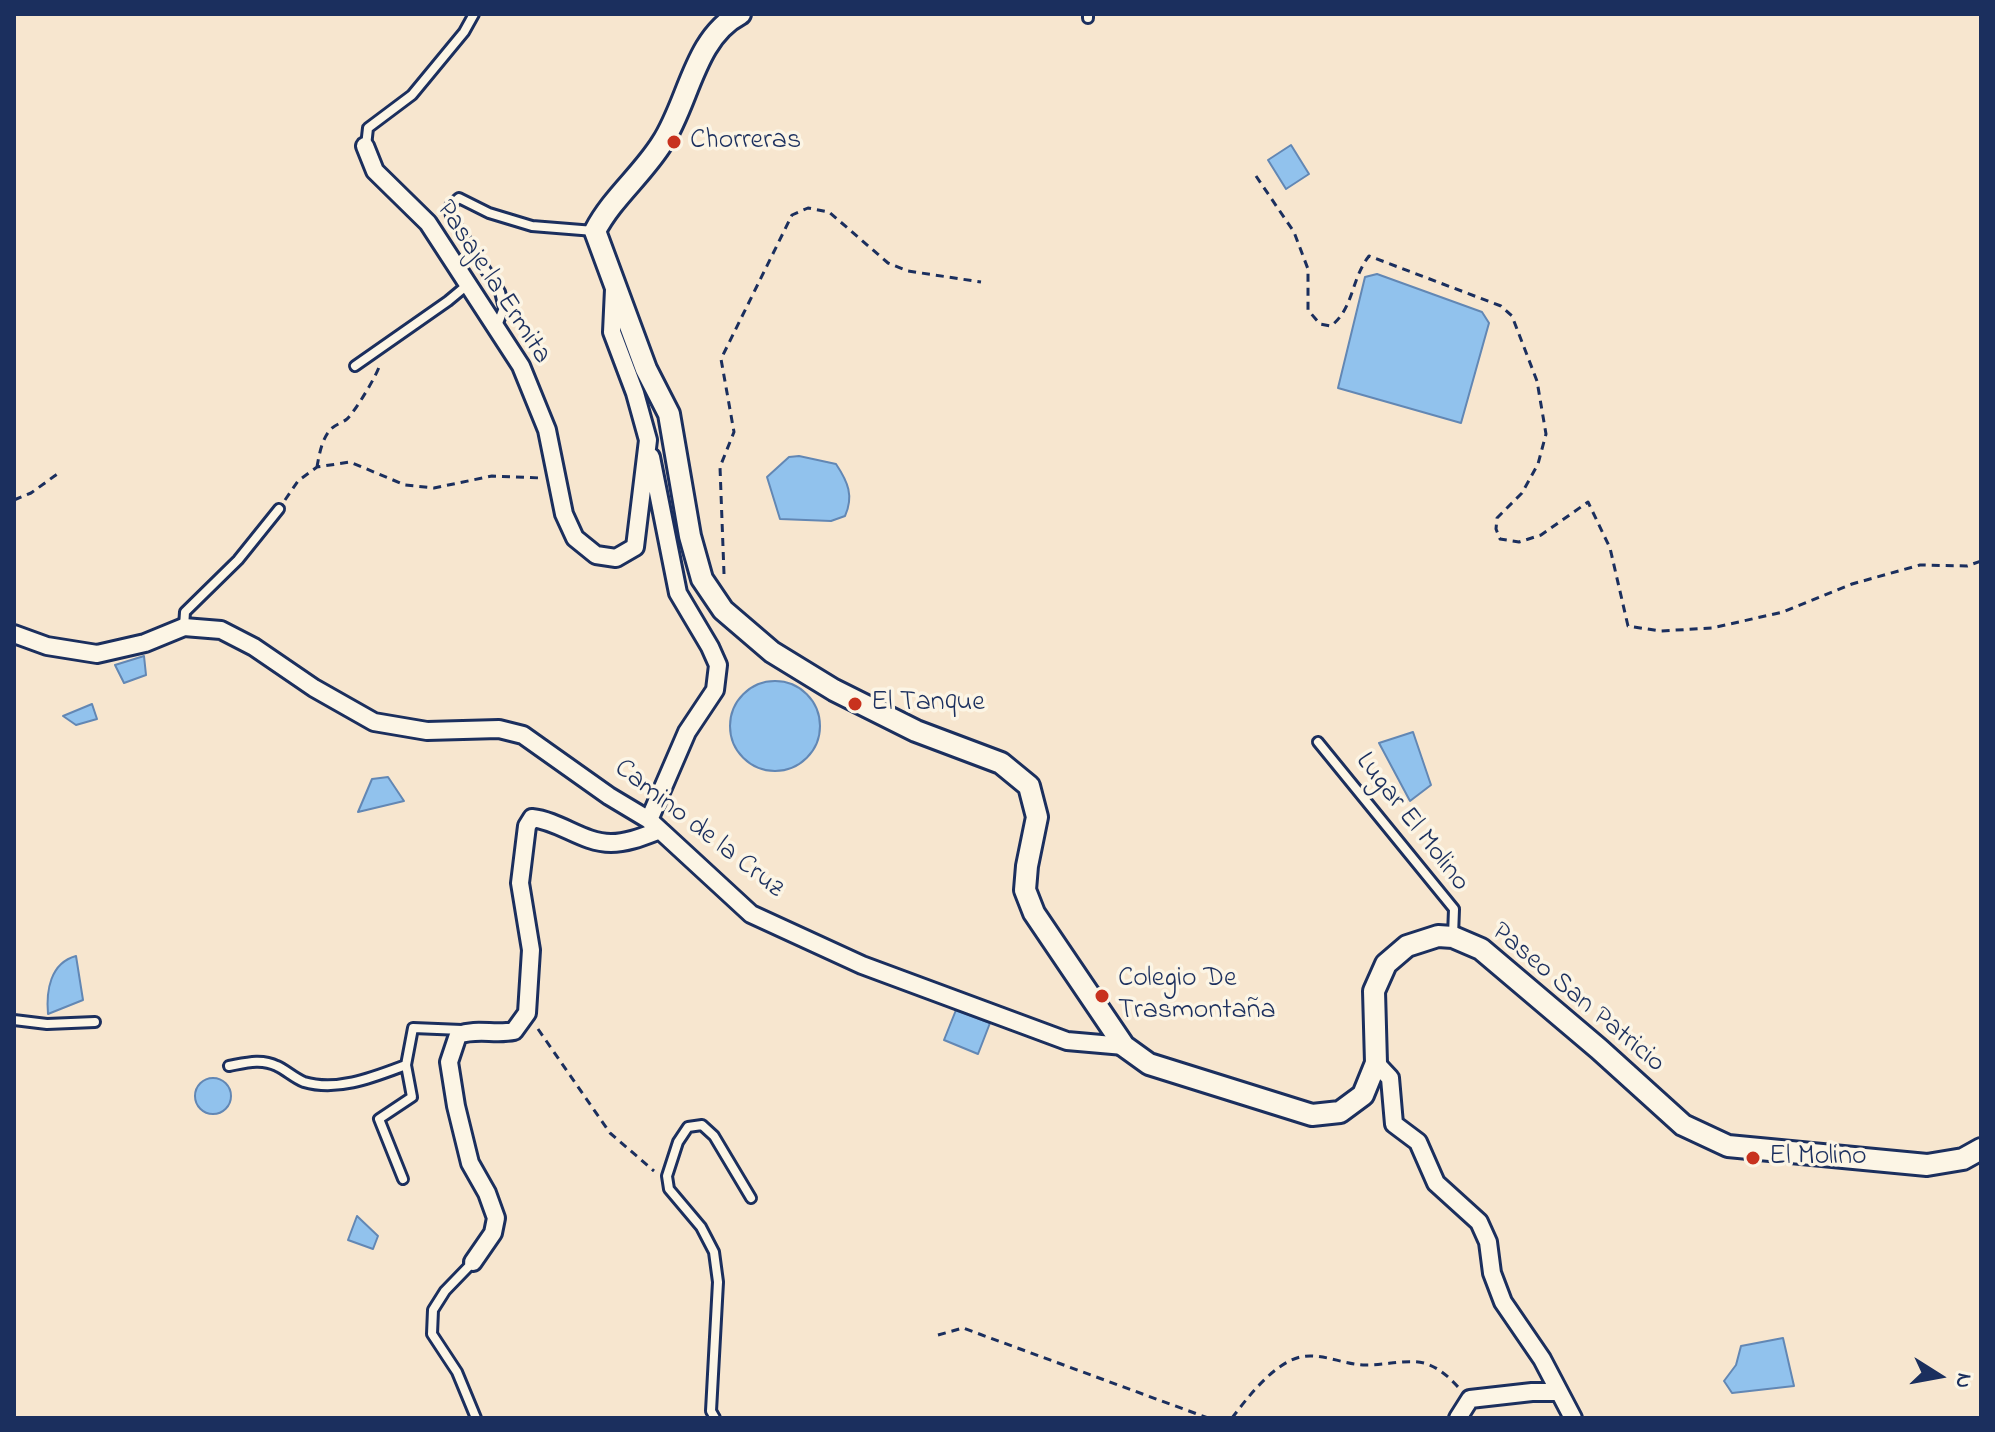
<!DOCTYPE html>
<html>
<head>
<meta charset="utf-8">
<style>
  body { margin:0 }
  #map { position:relative; width:1995px; height:1432px; overflow:hidden; background:#f7e6cf; font-family:"Indie Flower",sans-serif }
  canvas { display:block }
  .frame { position:absolute; inset:0; border:16px solid #1b2f5e; pointer-events:none }
  .north { position:absolute; left:1899px; top:1336px; width:80px; height:80px; -webkit-text-stroke:6px #fcf5e5; paint-order:stroke; rotate:101deg; font-size:22px; font-weight:700; line-height:32px; text-align:center; color:#1b2f5e }
  .north::after { content:''; display:block; margin:auto; width:28px; height:36px; background:#1b2f5e; clip-path:polygon(50% 0,100% 100%,50% 72%,0 100%) }
</style>
</head>
<body>
<div id="map">
<canvas width="1995" height="1432"></canvas>
<div class="frame"></div>
<div class="north">N</div>
</div>
<script>
const ctx = document.querySelector('canvas').getContext('2d');
ctx.lineJoin = 'round';
function paint(path, color) { ctx.fillStyle = color; ctx.fill(path, 'evenodd'); }
function stroke(path, color, width, dash) { ctx.strokeStyle = color; ctx.lineWidth = width; ctx.lineCap = dash ? 'butt' : 'round'; ctx.setLineDash(dash || []); ctx.stroke(path); }
function drawText(font, color, halo, rows, align = 'center') {
  ctx.font = font + ' "Indie Flower",sans-serif'; ctx.lineWidth = 7; ctx.setLineDash([]); ctx.textBaseline = 'middle'; ctx.strokeStyle = halo; ctx.fillStyle = color; for (const [text, x, y, turn = 0] of rows) {
    ctx.save(); ctx.translate(x, y); ctx.rotate((+turn || 0) * Math.PI / 180); ctx.textAlign = isNaN(turn) ? turn : align; if (halo) ctx.strokeText(text, 0, 0); ctx.fillText(text, 0, 0); ctx.restore();
  }
}
const water = new Path2D(`
  M1291 145 1309 174 1286 189 1268 160Z
  M1377 274 1482 312 1489 323 1461 423 1338 388 1365 277Z
  M799 456 836 464C848 482 854 496 845 516L831 521 780 519 767 477 789 457Z
  M144 656 146 675 124 683 115 665Z
  M730 726a45 45 0 1 1 90 0a45 45 0 1 1-90 0Z
  M92 704 97 719 76 725 63 716Z
  M1413 732 1431 785 1410 801 1379 743Z
  M388 777 404 801 358 812 372 779Z
  M76 956 83 1000 48 1014C46 991 50 963 76 956Z
  M956 1010 990 1023 978 1054 944 1040Z
  M195 1096a18 18 0 1 1 36 0a18 18 0 1 1-36 0Z
  M357 1216 378 1236 373 1249 348 1240Z
  M1783 1338 1794 1386 1732 1393 1724 1381 1736 1365 1741 1346Z`);
paint(water, '#91c2ed');
stroke(water, '#6287b4', 2);
const service = new Path2D(`
  M1088 18V14
  M366 146 368 128 412 95 464 32 474 14
  M496 328 504 308 500 292 451 217 450 206 459 198 489 213 532 226 594 231
  M355 366 448 301 466 286
  M184 627 185 612 238 560 279 509
  M1318 742 1454 909 1453 936
  M14 1020 47 1024 95 1022
  M229 1066C245 1063 261 1058 277 1066 286 1070 294 1078 304 1082 338 1092 374 1077 406 1065
  M403 1179 379 1119 412 1097 406 1065 413 1028 462 1030
  M473 1262 445 1291 433 1310 432 1334 457 1372 476 1418
  M715 1418 711 1411 718 1282 714 1252 701 1227 669 1189 667 1176 678 1142 688 1127 702 1125 714 1136 751 1198`);
const minor = new Path2D(`
  M365 146 375 171 428 223 521 366 547 430 564 514 575 538 596 555 616 558 635 547 648 440 635 393 612 332 614 289
  M14 634 47 646 97 654 145 643 184 627 221 630 254 647 314 688 374 722 427 731 499 729 523 735 609 796 649 820 751 914 862 965 1067 1041 1124 1046
  M649 820 687 732 715 690 718 665 710 647 678 593 651 457
  M1376 1063 1390 1078 1394 1124 1418 1142 1436 1183 1479 1222 1488 1242 1492 1273 1503 1302 1542 1359 1573 1418
  M473 1262 493 1233 496 1218 487 1193 470 1163 456 1106 449 1062 458 1035C477 1028 495 1035 514 1031L527 1013 531 950 520 883 527 826 532 818C560 821 583 843 611 843 628 843 644 836 660 830
  M1458 1418 1470 1399 1532 1392H1558`);
const tertiary = new Path2D(`
  M740 14C694 38 689 102 662 143 642 175 612 198 595 231L646 369 669 414 690 536 702 579 723 610 772 652 834 690 916 731 1001 763 1029 786 1037 817 1027 866 1025 890 1034 913 1124 1046 1149 1064 1312 1115 1340 1112 1363 1095 1376 1063 1374 991 1386 964 1407 946 1438 936 1453 937 1481 949 1599 1049 1683 1125 1728 1146 1927 1165 1963 1159 1981 1149`);
stroke(service, '#1b2f5e', 14);
stroke(minor, '#1b2f5e', 22);
stroke(tertiary, '#1b2f5e', 26);
stroke(new Path2D(`
  M1256 176 1294 232 1308 269V310L1320 324 1331 326C1354 308 1351 279 1369 256L1501 306 1512 316 1537 381 1546 434 1538 464 1522 493 1497 518 1496 529 1500 539 1519 542 1541 535 1588 502 1610 548 1628 626 1660 631 1712 628 1783 612 1852 584 1920 565 1967 566 1981 561
  M317 467C319 455 322 439 330 430 334 425 342 423 347 419 354 413 378 374 380 364
  M14 500 31 493 60 472
  M285 500 298 481 317 467 350 462 405 485 434 488 492 476 541 478
  M724 574 720 467 734 432 721 359 792 215 808 208 829 212 888 263 908 271 981 282
  M538 1029 610 1133 654 1171
  M938 1335 963 1328 1208 1418
  M1232 1418C1248 1397 1273 1364 1300 1357 1322 1352 1346 1366 1368 1365 1387 1365 1405 1359 1424 1363 1438 1367 1449 1377 1459 1388`), '#1b2f5e', 3, [8, 6]);
stroke(service, '#fcf5e5', 8);
stroke(minor, '#fcf5e5', 16);
stroke(tertiary, '#fcf5e5', 20);
for (const [x, y, r, color] of [
  [674,142,8,"#c8321e"],
  [855,704,8,"#c8321e"],
  [1102,996,8,"#c8321e"],
  [1753,1158,8,"#c8321e"]
]) { const dot = new Path2D(); dot.arc(x, y, r, 0, 2 * Math.PI); ctx.fillStyle = color; ctx.fill(dot); stroke(dot, '#fcf5e5', 3); }
drawText('28px', '#1b2f5e', '#fcf5e5', [
  ["Chorreras",690,142],
  ["El Tanque",871,704],
  ["Colegio De",1118,980],
  ["Trasmontaña",1118,1012],
  ["El Molino",1769,1158]
], 'left');
drawText('28px', '#1b2f5e', '#fcf5e5', [
  ["Pasaje la Ermita",492,283,57],
  ["Lugar El Molino",1411,823,52],
  ["Camino de la Cruz",698,830,38],
  ["Paseo San Patricio",1577,999,40]
]);
</script>
</body>
</html>
